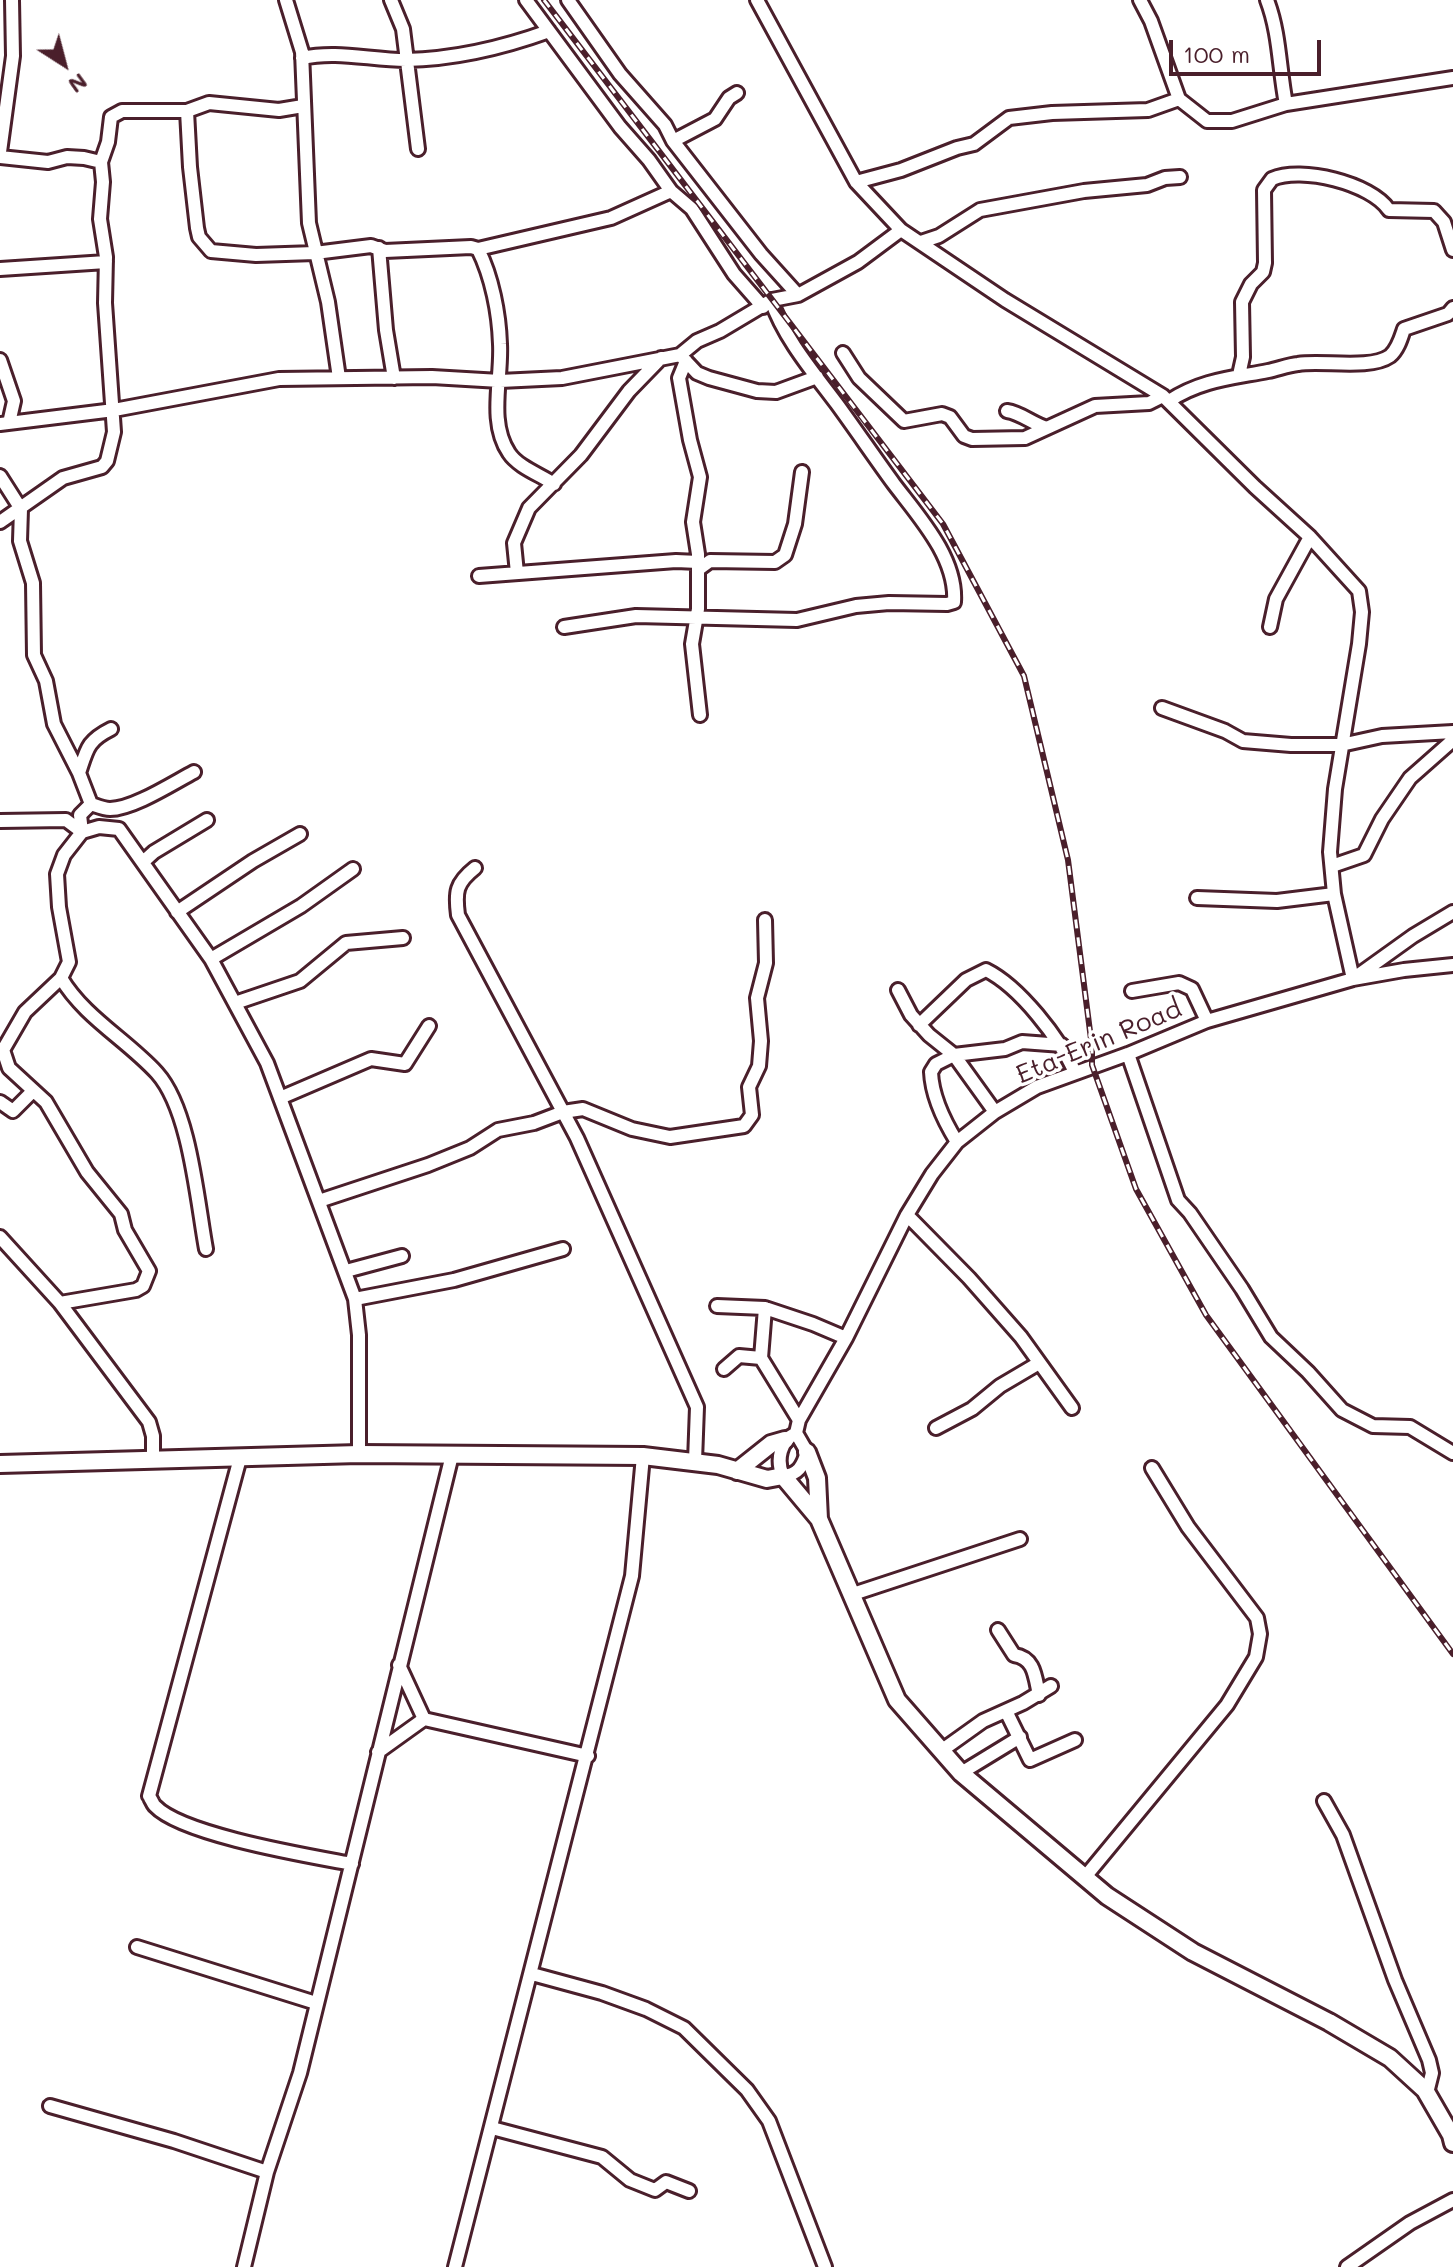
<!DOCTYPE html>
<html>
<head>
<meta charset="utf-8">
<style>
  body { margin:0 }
  #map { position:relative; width:1453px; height:2267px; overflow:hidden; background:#fff; font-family:Mali,sans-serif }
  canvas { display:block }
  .north { position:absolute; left:24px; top:24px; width:80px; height:80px; -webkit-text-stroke:6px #fff; paint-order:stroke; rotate:144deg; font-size:22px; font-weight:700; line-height:32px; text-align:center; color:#4a1f2b }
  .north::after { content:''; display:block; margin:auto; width:28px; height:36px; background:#4a1f2b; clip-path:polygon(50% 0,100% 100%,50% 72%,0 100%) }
  .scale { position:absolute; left:1169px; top:40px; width:152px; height:36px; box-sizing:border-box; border:4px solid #4a1f2b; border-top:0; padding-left:10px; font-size:24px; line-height:28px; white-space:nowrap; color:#4a1f2b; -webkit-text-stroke:6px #fff; paint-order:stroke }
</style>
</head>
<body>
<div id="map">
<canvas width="1453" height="2267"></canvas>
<div class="north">N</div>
<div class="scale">100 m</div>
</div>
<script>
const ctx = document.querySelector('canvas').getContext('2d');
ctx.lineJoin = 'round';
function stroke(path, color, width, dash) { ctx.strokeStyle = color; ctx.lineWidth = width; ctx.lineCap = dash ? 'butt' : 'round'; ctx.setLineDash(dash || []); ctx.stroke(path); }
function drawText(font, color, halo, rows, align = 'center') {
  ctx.font = font + ' Mali,sans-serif'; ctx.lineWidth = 7; ctx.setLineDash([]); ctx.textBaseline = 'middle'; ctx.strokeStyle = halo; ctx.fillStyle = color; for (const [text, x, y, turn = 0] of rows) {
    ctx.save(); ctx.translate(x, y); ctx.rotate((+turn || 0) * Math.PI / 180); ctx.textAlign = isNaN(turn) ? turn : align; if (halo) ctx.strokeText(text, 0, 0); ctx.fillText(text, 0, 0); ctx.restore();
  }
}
const street = new Path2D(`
  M286 0 302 52 309 223 328 302 339 378
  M391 0 403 29 418 149
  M526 0 620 127 649 160 671 191 692 209 734 274 763 307
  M568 0 620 74 665 125 673 141 761 254 798 295
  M757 0 856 182 901 230 1005 300 1163 396 1255 487 1310 537 1359 591 1362 612 1359 644 1335 789 1330 852 1334 894 1353 979 1413 936 1453 912
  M1140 0 1151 21 1179 99 1207 121H1232L1286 104 1453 78
  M1267 0C1280 34 1279 69 1286 104
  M302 58C337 50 370 60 406 60 456 59 502 48 549 31
  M187 111 190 167 197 228 199 237 211 251 256 255 315 253 371 246 385 251 471 247 478 249 611 218 671 191
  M673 141 715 119 729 98 737 93
  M0 152 13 56 12 0
  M0 157 48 162 67 157 84 158 101 162
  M856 182 901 170 957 148 974 144 1009 118 1052 113 1148 110 1179 99
  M921 242 939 236 980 210 1084 191 1147 185 1165 178 1180 177
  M379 248 386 330 394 378
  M478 249C492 277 499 313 500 344 502 379 488 422 509 453 518 467 541 475 554 484
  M0 269 106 262
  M843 353 859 378 904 421 942 414 950 417 964 436 972 439 1025 438 1095 406 1149 403 1163 396
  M681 356 697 373 709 378 757 391 776 392 817 377
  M0 360 14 401 9 423
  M686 361 679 378 690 440 700 477 693 522 698 554V609L692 644 700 715
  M1239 375 1243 357 1242 302 1251 284 1263 272 1265 263 1264 190 1272 179C1301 166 1371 183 1389 210L1434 211 1444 222 1453 250
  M1169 401C1201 380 1232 378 1268 371 1278 369 1288 365 1298 364 1322 360 1370 370 1390 356 1398 349 1401 338 1404 329L1448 314 1453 308
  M1007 411C1021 413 1033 424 1047 428
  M0 424 114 410 279 379 432 377 500 381 562 378 680 355 697 341 720 331 772 300 798 295 858 262 901 230
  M0 476 21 509 20 541 33 583 34 655 46 681 54 724 79 773 91 804
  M0 522 63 478 102 467 107 461 114 432 105 303 106 257 100 219 103 182 101 162 108 142 111 117 122 111H187L209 103 279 110 303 106
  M699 569 710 561 775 562 785 555 795 524 802 472
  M517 573 514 543 529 508 581 455 629 391 661 358
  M479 576 676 561 698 562
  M564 627 636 616 797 620 856 606 889 603 947 604 954 602C957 558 919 517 894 484 875 458 856 430 837 404 813 372 784 338 771 300
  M1270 627 1276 599 1310 537
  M1162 708 1225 731 1243 741 1291 745H1341L1382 736 1453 732
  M79 773C87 749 87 741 111 729
  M0 821 66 820 82 832 99 827 119 829 211 959 267 1063 355 1299 359 1335V1454
  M143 862 154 852 207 820
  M1332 866 1364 855 1382 819 1410 778 1453 740
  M475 868C456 883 455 892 458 915L577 1138 697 1407 695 1461
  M1197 898 1277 901 1334 894
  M177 912 253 861 300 834
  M211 959 301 906 353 869
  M61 978C84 1017 127 1040 157 1073 190 1110 197 1200 206 1249
  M898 990 911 1015 929 1035 954 1055 995 1112
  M1132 991 1179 983 1192 989 1207 1021
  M235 1003 300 981 346 943 403 938
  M919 1025 966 980 986 970C1020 987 1059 1038 1075 1072
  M1128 1054 1178 1200 1190 1213 1242 1289 1271 1337 1308 1372 1342 1410 1373 1426 1410 1427 1453 1453
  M280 1098 371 1059 405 1064 429 1026
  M0 1102 13 1111 32 1092
  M957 1142C944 1121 932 1097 931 1072L936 1064 954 1055 1005 1049 1022 1042 1062 1045
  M319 1201 428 1165 470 1148 498 1130 534 1123 563 1112 583 1109 632 1129 670 1137 744 1126 752 1115 749 1087 759 1066 761 1041 757 998 766 963 765 920
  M907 1215 969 1278 1021 1337 1072 1408
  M0 1237 60 1303 149 1422 153 1436V1459
  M346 1271 402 1256
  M355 1299 454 1280 563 1249
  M60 1303 136 1290 143 1286 149 1271 125 1230 121 1214 87 1172 46 1102 9 1068 3 1050 25 1012 61 978 69 962 59 907 57 874 64 855 82 832 80 815 91 804C97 806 104 809 110 809 133 809 173 783 194 772
  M717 1306 765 1308 813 1324 846 1338
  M765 1308 761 1358 799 1420
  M724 1369 739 1356 761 1358
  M936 1428 972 1409 1000 1386 1039 1363
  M796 1433 799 1420 846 1338 907 1215 932 1174 957 1142 995 1112 1037 1087 1128 1054 1207 1021 1353 979 1404 970 1453 965
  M796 1433 807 1452C803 1466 798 1475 783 1476 776 1460 780 1441 796 1433Z
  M240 1458 149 1796C150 1797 154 1806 155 1806 182 1835 310 1856 352 1864
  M853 1594 1020 1539
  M998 1630 1014 1655C1035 1658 1035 1677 1039 1695
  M399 1665 424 1719
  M1006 1711 1030 1760 1075 1740
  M941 1751 983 1721 1023 1703 1051 1686
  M378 1752 424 1719 588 1756
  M961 1773 1020 1737
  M1324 1801 1343 1835 1395 1980 1429 2060 1432 2073 1427 2093
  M1085 1877 1227 1705 1256 1657 1260 1634 1257 1618 1188 1527 1152 1468
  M137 1947 316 2003
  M532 1974 602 1993 646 2009 684 2028 747 2090 769 2121 825 2267
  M50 2106 174 2141 267 2172
  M492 2128 602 2157 630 2180 655 2190 666 2182 689 2191
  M244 2267 267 2172 300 2073 452 1455
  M455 2267 632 1576 643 1456
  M1347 2267 1410 2223 1453 2200`);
const secondary = new Path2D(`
  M807 1452 817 1478 819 1519
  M0 1464 359 1454 643 1456 718 1465 767 1479 783 1476 819 1519 897 1700 961 1773 1107 1896 1193 1952 1329 2022 1390 2058 1425 2090 1451 2135 1453 2143
  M737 1471 771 1444 785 1440`);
stroke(street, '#4a1f2b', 18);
stroke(secondary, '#4a1f2b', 22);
stroke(street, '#fff', 12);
stroke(secondary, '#fff', 16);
const rail = new Path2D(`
  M544 0 943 524 1024 676 1068 860 1092 1047V1065L1136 1189 1206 1315 1453 1654`);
stroke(rail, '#4a1f2b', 6);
stroke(rail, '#fff', 3, [9]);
drawText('26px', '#4a1f2b', '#fff', [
  ["Eta-Erin Road",1099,1042,-23]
]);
</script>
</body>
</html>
